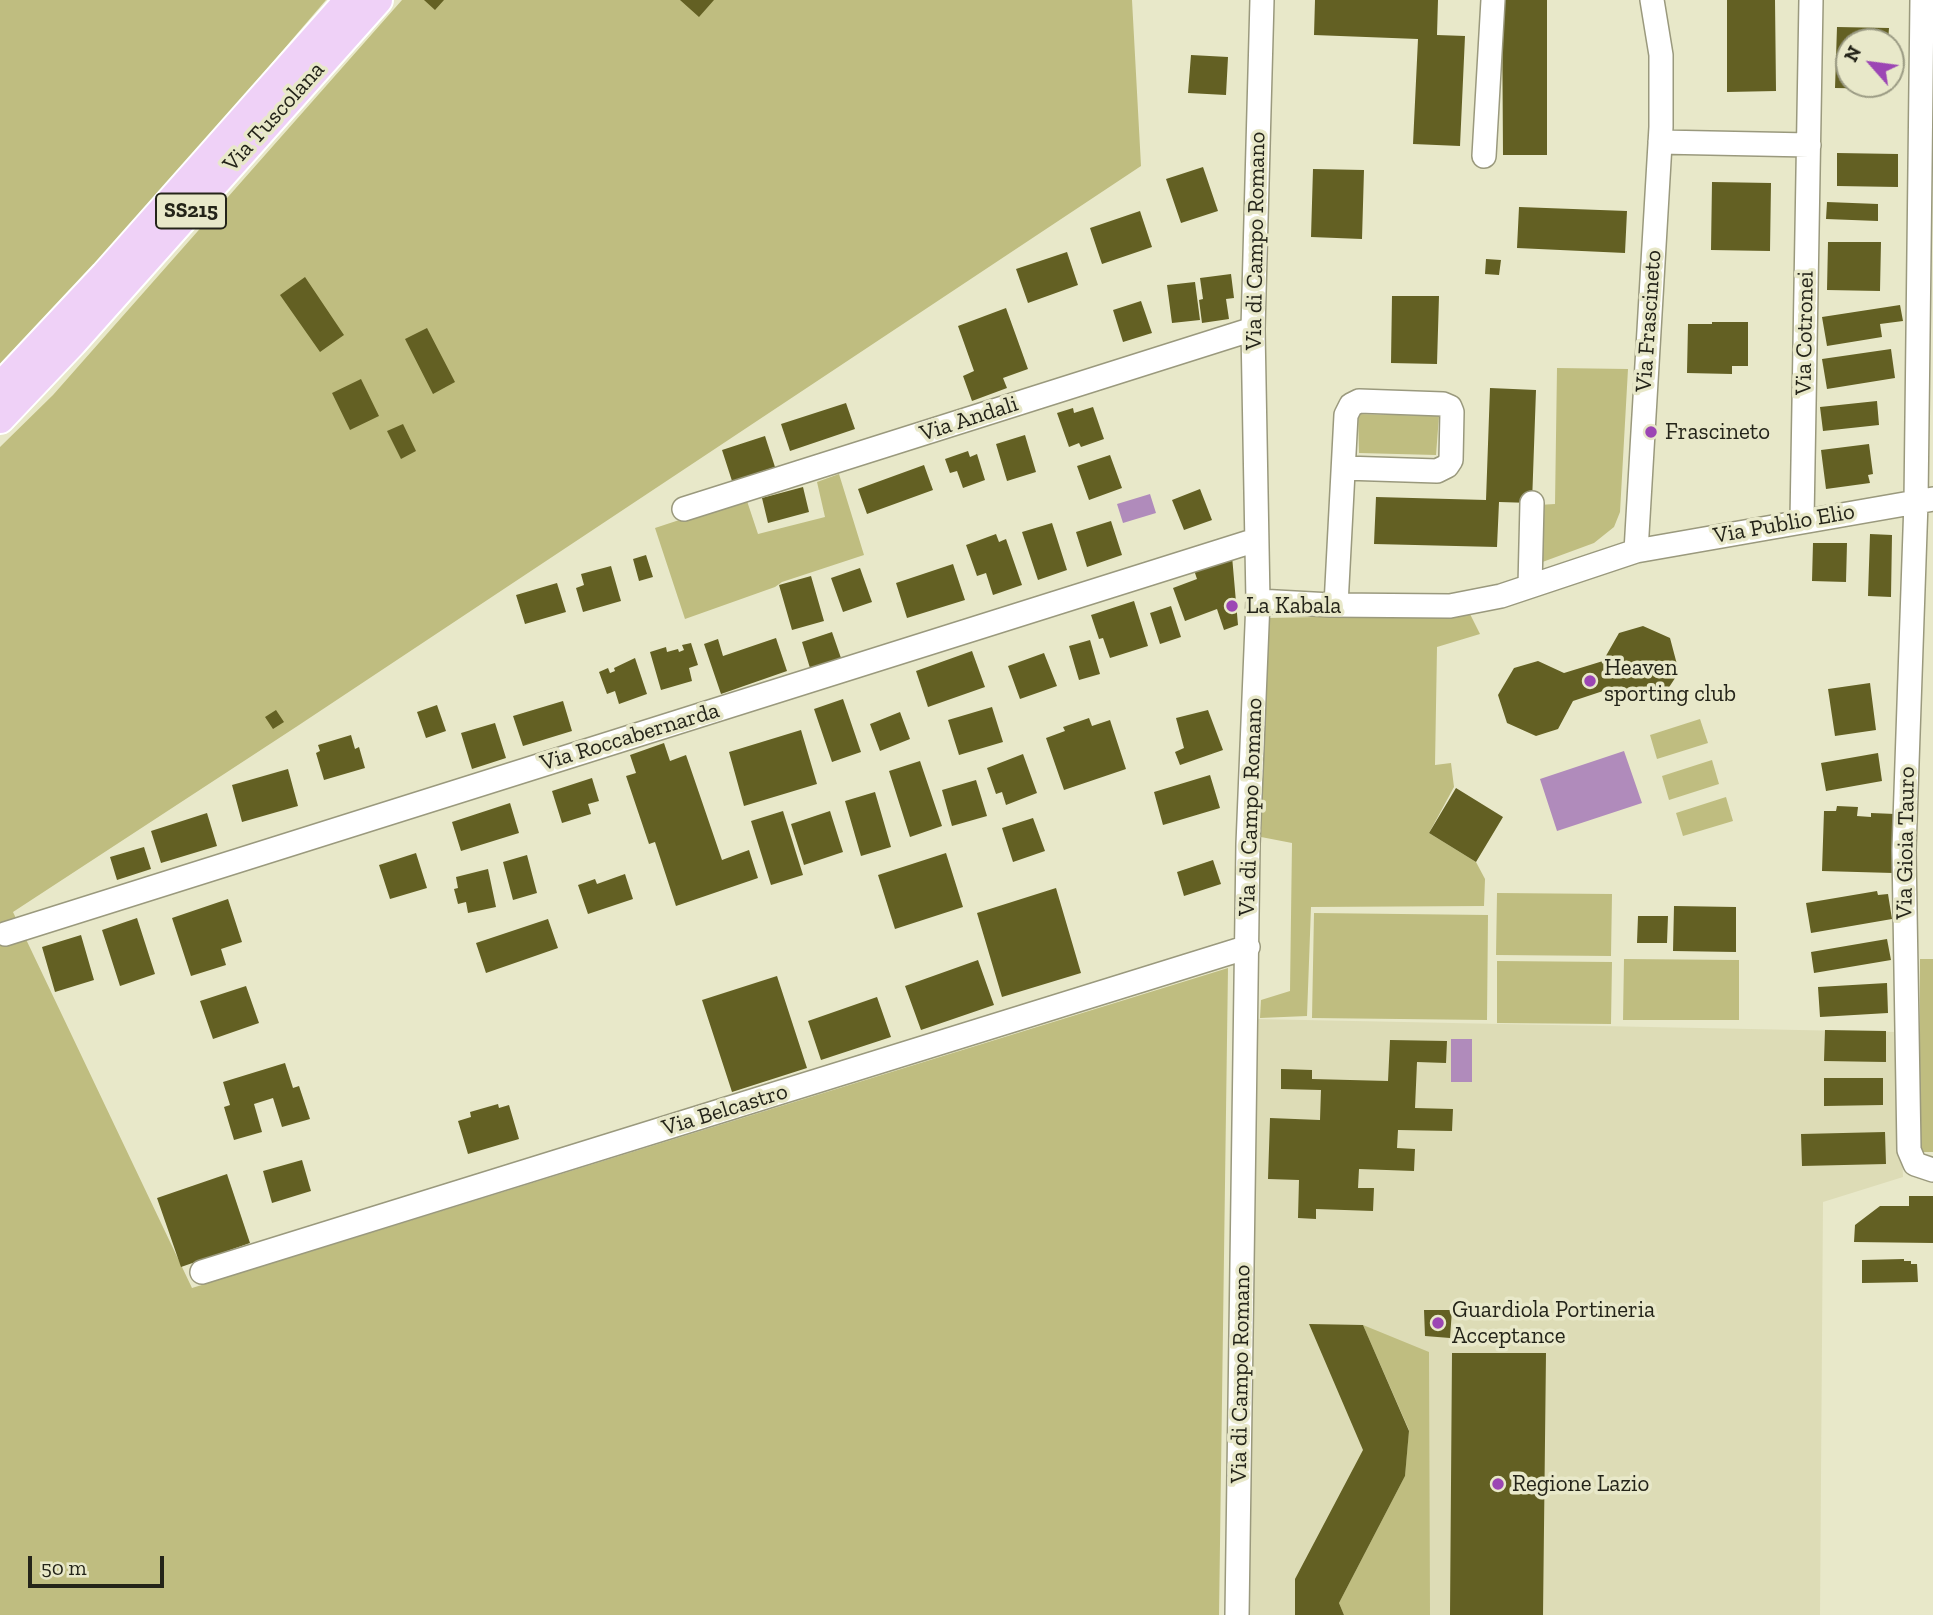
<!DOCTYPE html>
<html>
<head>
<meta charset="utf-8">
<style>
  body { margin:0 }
  #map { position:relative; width:1933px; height:1615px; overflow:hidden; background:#e8e8c9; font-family:"Zilla Slab",serif }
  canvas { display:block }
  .north { position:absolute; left:1835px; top:28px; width:70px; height:70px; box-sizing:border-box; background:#e8e8c9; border:2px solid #9a9a83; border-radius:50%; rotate:298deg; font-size:19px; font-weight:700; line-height:28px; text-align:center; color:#242419 }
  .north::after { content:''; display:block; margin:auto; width:24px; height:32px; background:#9c46b4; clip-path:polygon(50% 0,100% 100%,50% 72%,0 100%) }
  .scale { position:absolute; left:28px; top:1556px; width:136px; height:32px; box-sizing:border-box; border:4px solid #242419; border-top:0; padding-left:9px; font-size:21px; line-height:24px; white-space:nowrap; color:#242419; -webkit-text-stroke:5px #e8e8c9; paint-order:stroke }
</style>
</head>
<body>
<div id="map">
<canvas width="1933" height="1615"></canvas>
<div class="north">N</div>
<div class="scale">50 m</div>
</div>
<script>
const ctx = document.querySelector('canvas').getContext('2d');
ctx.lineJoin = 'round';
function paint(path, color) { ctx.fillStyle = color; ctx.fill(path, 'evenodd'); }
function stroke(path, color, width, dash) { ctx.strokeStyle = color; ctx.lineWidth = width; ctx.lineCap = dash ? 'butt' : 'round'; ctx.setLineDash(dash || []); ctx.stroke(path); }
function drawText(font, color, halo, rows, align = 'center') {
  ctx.font = font + ' "Zilla Slab",serif'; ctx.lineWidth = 7; ctx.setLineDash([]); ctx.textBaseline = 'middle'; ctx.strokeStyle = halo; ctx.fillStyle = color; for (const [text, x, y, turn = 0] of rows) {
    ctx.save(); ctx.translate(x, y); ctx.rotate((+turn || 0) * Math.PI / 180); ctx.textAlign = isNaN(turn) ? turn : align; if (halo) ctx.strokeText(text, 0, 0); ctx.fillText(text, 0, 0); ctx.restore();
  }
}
paint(new Path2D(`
  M1255 1019 1897 1032 1903 1177 1823 1202 1820 1615H1248Z`), '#dddcb6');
paint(new Path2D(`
  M0 0H326L26 350 0 373Z
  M402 0H1132L1141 166 296 727 13 912 192 1288 1228 968 1219 1615H0V447L53 395Z
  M1557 368 1628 369 1620 512 1614 527 1594 543 1537 564 1538 505 1555 504Z
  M1358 414 1439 416 1436 455 1359 453Z
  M839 474 864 555 782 582 775 587 685 619 655 528 746 498 758 534 825 517 817 482Z
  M1470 614 1480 634 1437 647 1435 765 1451 763 1454 787 1429 833 1476 862 1485 879 1484 906 1311 907 1307 1016 1260 1018 1261 1000 1290 991 1292 843 1261 837 1266 618Z
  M1700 719 1708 743 1657 759 1650 735Z
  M1712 760 1719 784 1669 800 1662 776Z
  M1726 797 1733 821 1683 836 1676 813Z
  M1497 893 1612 894 1611 956 1496 955Z
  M1314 913 1488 915 1487 1020 1312 1018Z
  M1624 959 1739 960V1020H1623Z
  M1920 959H1933V1152H1919Z
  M1497 961 1612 962 1611 1024 1497 1023Z
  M1363 1325 1429 1352 1430 1615H1344L1339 1603 1405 1476 1409 1430Z`), '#bfbd80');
paint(new Path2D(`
  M1150 494 1156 513 1123 523 1117 504Z
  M1624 751 1642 803 1557 831 1540 779Z
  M1451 1039H1472V1082H1451Z`), '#b08bbb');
paint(new Path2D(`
  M424 0H444L435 10Z
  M680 0H714L699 17Z
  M1315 0H1438L1437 35 1465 36 1460 146 1413 144 1418 39 1314 35Z
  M1502 0H1547V155H1503Z
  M1727 0H1775L1776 91 1727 92Z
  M1837 27 1889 28 1888 42H1849V84H1888V89L1835 88Z
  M1191 55 1228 57 1226 95 1188 93Z
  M1837 153 1898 154V187L1837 186Z
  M1203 167 1218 211 1181 223 1166 179Z
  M1313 169 1364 170 1362 239 1311 237Z
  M1712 182 1771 183 1770 251 1711 250Z
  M1827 202 1878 204V221L1826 219Z
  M1519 207 1627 211 1625 253 1517 248Z
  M1140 211 1152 247 1102 264 1090 228Z
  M1828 242H1881L1880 291 1827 290Z
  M1067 252 1078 285 1028 303 1016 269Z
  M1486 259 1501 260 1499 275 1485 274Z
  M1231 274 1234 298 1226 299 1229 319 1202 323 1199 300 1203 299 1200 278Z
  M305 277 344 335 320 352 280 295Z
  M1195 282 1200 320 1172 323 1167 285Z
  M1392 296H1439L1437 364 1391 363Z
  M1141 301 1152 333 1123 342 1113 310Z
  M1900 305 1903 321 1880 324 1882 337 1827 346 1822 317Z
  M1006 308 1028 369 1003 378 1007 388 972 401 963 376 974 371 958 326Z
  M1712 322H1748V366H1732V374L1687 373 1688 324H1712Z
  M427 328 455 382 433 394 405 339Z
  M1891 349 1895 378 1827 389 1822 359Z
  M361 379 379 416 350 430 332 393Z
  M1490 388 1536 390 1532 503 1499 502 1497 547 1374 544 1376 497 1486 500Z
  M1877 401 1879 425 1823 431 1820 407Z
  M846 403 855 429 790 451 781 424Z
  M1093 407 1104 439 1081 447 1079 443 1069 447 1057 413 1073 408 1074 413Z
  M403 424 416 451 401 459 387 431Z
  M1025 435 1036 472 1007 481 996 444Z
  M765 436 775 467 732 481 722 450Z
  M1869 444 1873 474 1868 475 1870 483 1826 489 1821 450Z
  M968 451 970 457 977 454 985 480 963 488 957 471 950 473 945 459Z
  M1110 455 1122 488 1089 500 1077 466Z
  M924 465 933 490 867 514 858 489Z
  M803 487 809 512 768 523 762 498Z
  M1200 489 1212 520 1184 530 1172 500Z
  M1111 521 1122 555 1087 567 1076 532Z
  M1052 523 1067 570 1038 580 1022 532Z
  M996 534 999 542 1006 539 1022 585 993 595 986 573 977 576 966 545Z
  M1870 534 1892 535 1891 597 1868 596Z
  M1813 543H1847L1846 582 1812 581Z
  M646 555 653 577 639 581 633 559Z
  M1232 556 1238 625 1224 630 1217 609 1185 621 1173 588 1197 579 1194 570Z
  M953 564 965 600 907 618 896 583Z
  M611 566 621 601 583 612 576 588 584 585 581 574Z
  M860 568 872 602 843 612 831 578Z
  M811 576 824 621 792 630 779 585Z
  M557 583 566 612 525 624 516 595Z
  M1134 601 1148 646 1110 658 1103 638 1099 639 1091 615Z
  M1171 606 1181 637 1160 644 1150 613Z
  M1643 626 1670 638 1679 672 1664 695 1641 702 1612 688 1573 701 1558 729 1536 736 1507 723 1498 695 1514 668 1538 661 1564 673 1603 661 1619 633Z
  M832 632 841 658 810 668 802 642Z
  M776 638 787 671 721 694 704 644 718 639 723 656Z
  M1090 640 1100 674 1079 680 1069 646Z
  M691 643 698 665 689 668 692 681 661 690 650 652 666 647 667 652 678 649 679 652 684 650 682 645Z
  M972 651 985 687 928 707 916 671Z
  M1044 653 1057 686 1020 699 1008 666Z
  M635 658 647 694 619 704 615 691 607 694 599 672 608 668 610 673 615 671 614 668Z
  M1870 683 1876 730 1835 736 1828 689Z
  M843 699 861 752 832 762 814 709Z
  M563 701 572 731 523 746 513 716Z
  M437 705 446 731 426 738 417 712Z
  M992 707 1003 742 959 755 948 720Z
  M276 710 284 722 273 729 265 717Z
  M1208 710 1223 750 1180 765 1175 752 1184 748 1176 718Z
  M900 712 910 739 880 751 870 724Z
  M1089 718 1092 726 1110 720 1126 769 1064 790 1046 738 1065 731 1063 727Z
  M495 723 506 758 472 769 461 733Z
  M801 730 817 784 744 806 729 752Z
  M351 735 355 749 359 747 365 768 324 780 316 753 320 751 318 745Z
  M664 743 670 761 686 755 722 860 749 850 758 878 676 906 655 842 649 844 626 776 636 773 630 755Z
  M1878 753 1882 781 1826 791 1821 763Z
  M1023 754 1037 793 1006 805 1002 792 996 794 987 768Z
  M920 761 942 826 910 837 889 771Z
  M288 769 298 806 242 822 232 785Z
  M1210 775 1220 808 1163 825 1154 792Z
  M592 778 599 801 588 804 591 814 562 823 552 791Z
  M976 780 987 816 952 826 942 790Z
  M1456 788 1503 817 1476 862 1429 833Z
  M875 792 891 847 861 856 845 801Z
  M510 803 519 833 461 851 452 822Z
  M1837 806 1858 807 1857 816 1871 817V813L1895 814 1893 873 1822 871 1824 811H1836Z
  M783 811 803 875 771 885 751 821Z
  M830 811 843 852 804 865 791 824Z
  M207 813 217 846 161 863 151 831Z
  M1033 818 1045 851 1013 862 1002 828Z
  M144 847 151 869 117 880 110 857Z
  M416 853 427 888 390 899 379 865Z
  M946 853 963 907 895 929 878 875Z
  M527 855 537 893 513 900 503 862Z
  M1213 860 1221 884 1184 896 1177 872Z
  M488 869 496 907 468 913 466 902 458 904 454 889 458 888 456 877Z
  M625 874 633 899 588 914 578 885 595 879 597 884Z
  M1056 888 1081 973 1002 997 977 913Z
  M1877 891 1878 895 1888 894 1892 919 1811 933 1806 903Z
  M228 899 242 942 221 949 226 965 191 976 172 918Z
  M1674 906 1736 907V952L1673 951Z
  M1638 916H1668L1667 943H1637Z
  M137 918 155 974 120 986 102 930Z
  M548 919 558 948 486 973 476 943Z
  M81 935 94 980 55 992 42 947Z
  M1887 939 1891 960 1814 973 1811 952Z
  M978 960 994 1005 921 1030 905 986Z
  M777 976 807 1068 732 1092 702 1000Z
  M1887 983 1888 1013 1820 1017 1818 987Z
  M246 986 259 1023 213 1039 200 1001Z
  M877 997 891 1037 821 1060 808 1021Z
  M1825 1030 1886 1031V1062L1824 1061Z
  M1390 1040 1447 1041 1446 1063 1417 1062 1415 1108 1453 1109 1452 1131 1398 1130 1397 1148 1415 1149 1414 1171 1359 1169 1358 1188H1374L1373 1211 1316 1209V1219L1298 1218 1299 1180 1268 1179 1270 1118 1320 1120 1321 1090 1281 1089V1069L1312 1070V1079L1388 1081Z
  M285 1063 293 1088 299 1086 310 1119 282 1127 273 1098 254 1104 262 1132 234 1140 224 1107 230 1105 223 1082Z
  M1824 1078H1883V1105L1824 1106Z
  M498 1104 499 1108 509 1105 519 1139 468 1154 458 1121 471 1117 470 1112Z
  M1885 1132 1886 1164 1802 1166 1801 1134Z
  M302 1160 311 1191 272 1203 263 1171Z
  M227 1174 250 1243 181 1267 157 1198Z
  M1909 1196H1933V1243L1854 1242 1855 1225 1880 1206H1909Z
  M1904 1259V1261H1911V1264H1917L1918 1282 1862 1283V1260Z
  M1424 1310H1452L1450 1338 1425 1336Z
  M1309 1324 1363 1325 1409 1431 1405 1476 1339 1603 1344 1615H1295V1579L1363 1450Z
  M1452 1353H1546L1543 1615H1450Z`), '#636023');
const minor = new Path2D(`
  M1922 0 1916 502 1904 850 1909 1150 1915 1164 1933 1170
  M1660 142 1809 145
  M1484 156 1493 0
  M684 509 1253 329
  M1802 520 1811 0
  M1636 551 1933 499
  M1530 586 1532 503
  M1258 601 1331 605 1450 606 1501 596 1636 551 1661 127V55L1652 0
  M1336 605 1346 415 1351 405 1359 401 1443 404 1450 407 1452 412 1451 460 1447 466 1437 471 1344 468
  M5 934 1256 540
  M202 1272 1248 947
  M1237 1615 1248 844 1258 601 1253 329 1262 0`);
const major = new Path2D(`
  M0 387 105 275 349 0
  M0 419 73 342 378 0`);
stroke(minor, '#9a997d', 26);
stroke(major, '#fff', 32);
stroke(minor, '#fff', 23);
stroke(major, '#efd1f7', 28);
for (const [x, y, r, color] of [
  [1651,432,7,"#9c46b4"],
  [1232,606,7,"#9c46b4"],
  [1590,681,7,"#9c46b4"],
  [1438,1323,7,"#9c46b4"],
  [1498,1484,7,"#9c46b4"]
]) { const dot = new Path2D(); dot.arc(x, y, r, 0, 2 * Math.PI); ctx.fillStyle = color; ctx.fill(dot); stroke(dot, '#e8e8c9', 2.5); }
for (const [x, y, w] of [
  [191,211,70]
]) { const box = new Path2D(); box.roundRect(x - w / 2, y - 17.5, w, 35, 5); ctx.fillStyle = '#e8e8c9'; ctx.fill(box); stroke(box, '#242419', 2); }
drawText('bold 21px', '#242419', null, [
  ["SS215",191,211]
]);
drawText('23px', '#242419', '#e8e8c9', [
  ["Via Tuscolana",274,117,-48],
  ["Via di Campo Romano",1256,241,-89],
  ["Via Frascineto",1649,321,-86],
  ["Via Cotronei",1805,333,-89],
  ["Via Andali",969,419,-18],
  ["Via Publio Elio",1784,524,-10],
  ["Via Roccabernarda",630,737,-17],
  ["Via di Campo Romano",1251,807,-88],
  ["Via Gioia Tauro",1906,843,-89],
  ["Via Belcastro",725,1110,-17],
  ["Via di Campo Romano",1241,1374,-89]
]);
drawText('23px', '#242419', '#e8e8c9', [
  ["Frascineto",1665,432],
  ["La Kabala",1246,606],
  ["Heaven",1604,668],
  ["sporting club",1604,694],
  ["Guardiola Portineria",1452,1310],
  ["Acceptance",1452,1336],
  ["Regione Lazio",1512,1484]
], 'left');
</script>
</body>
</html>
